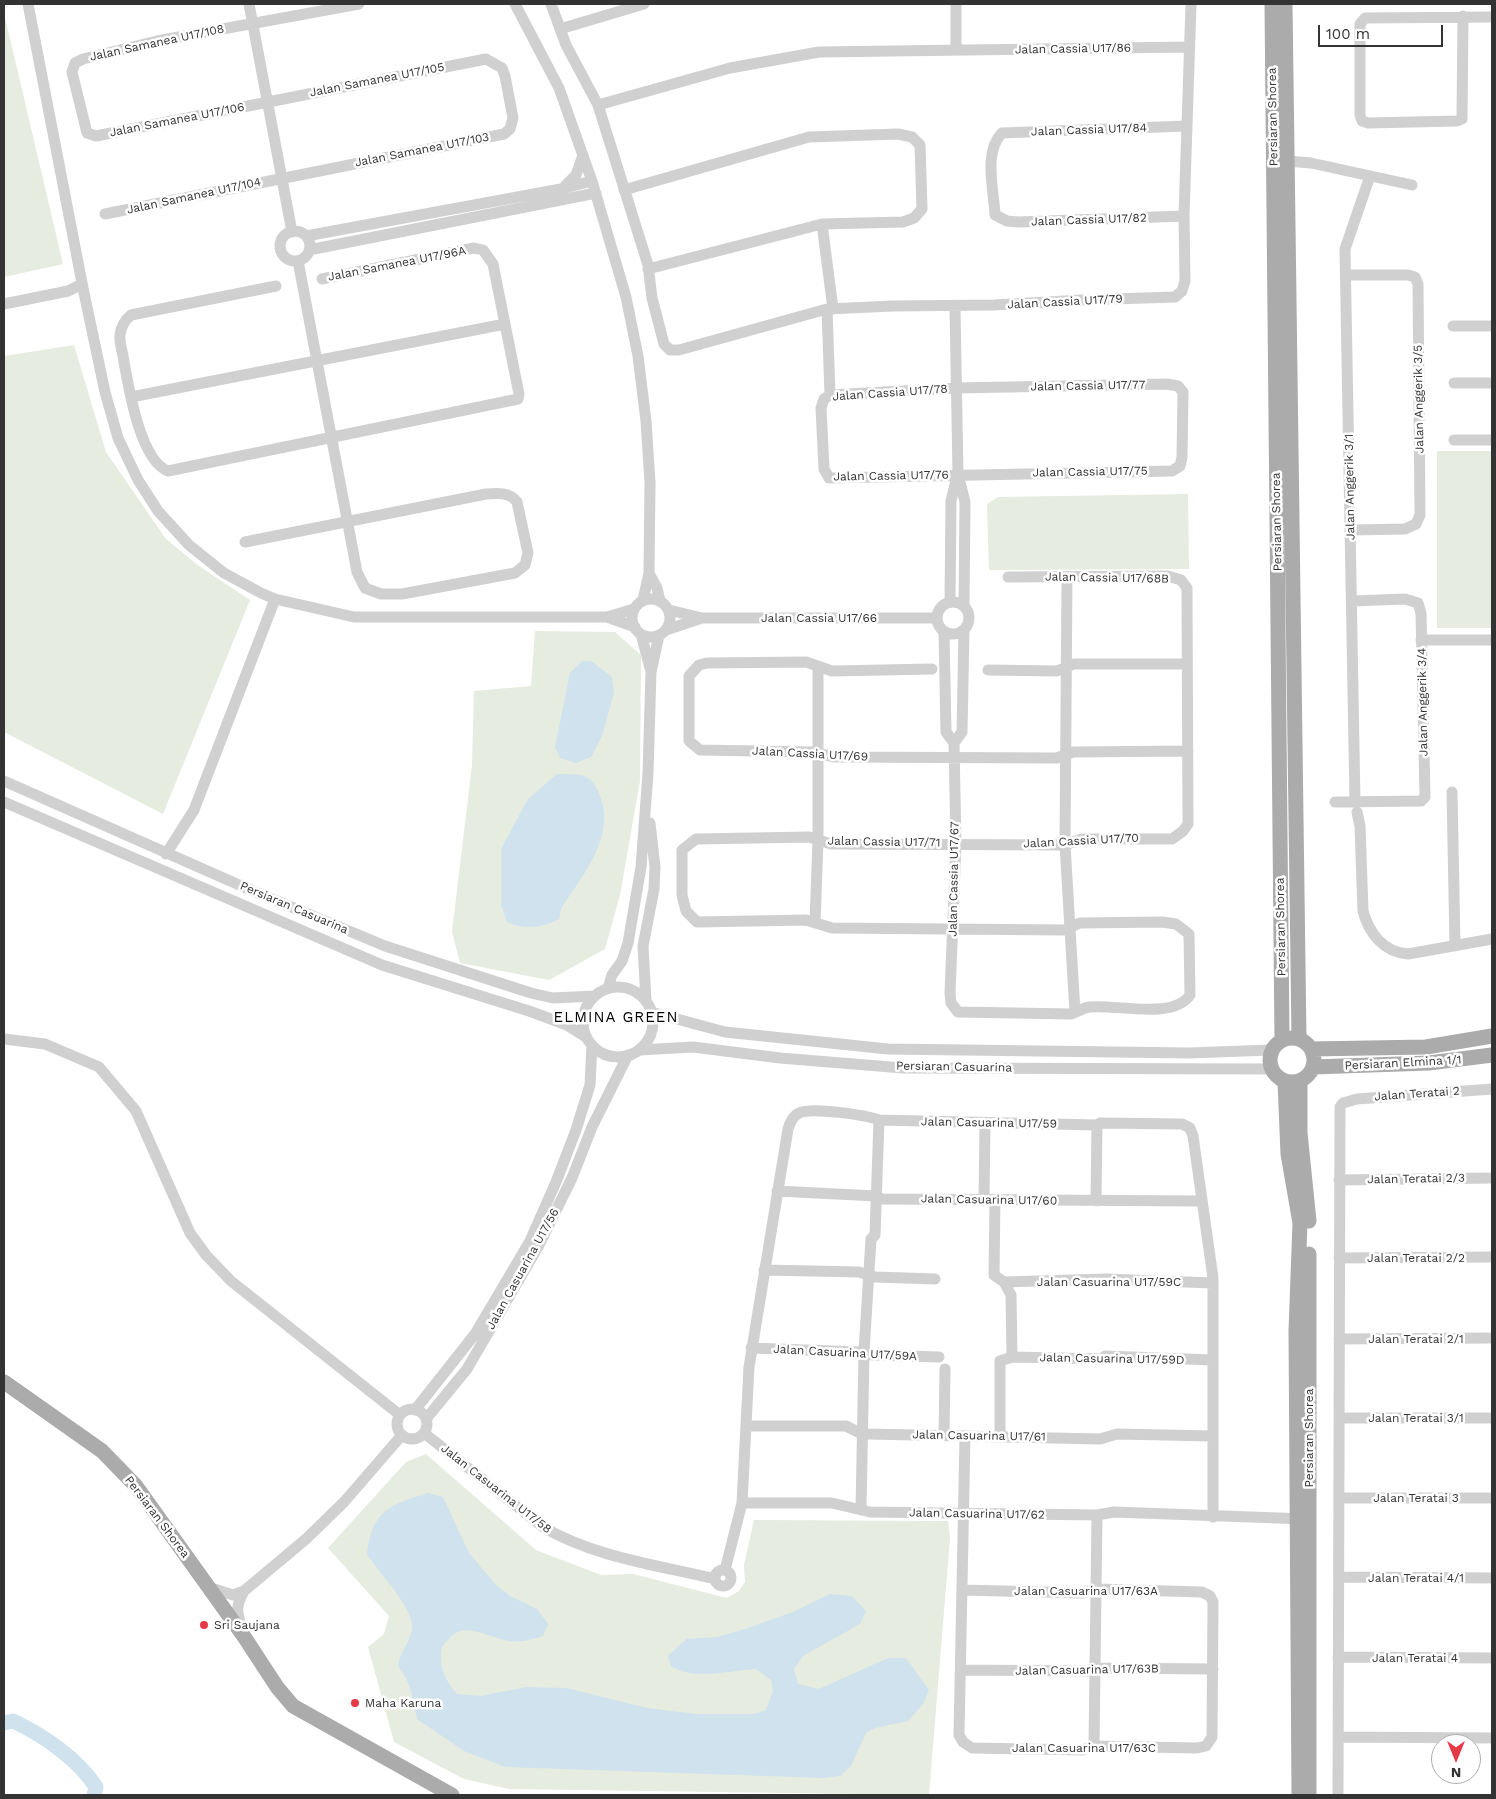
<!DOCTYPE html>
<html>
<head>
<meta charset="utf-8">
<style>
  body { margin:0 }
  #map { position:relative; width:1496px; height:1799px; overflow:hidden; background:#fff; font-family:"Work Sans",sans-serif }
  canvas { display:block }
  .frame { position:absolute; inset:0; border:5px solid #333; pointer-events:none }
  .north { position:absolute; left:1431px; top:1734px; width:50px; height:50px; box-sizing:border-box; background:#fff; border:1px solid #adadad; border-radius:50%; rotate:180deg; font-size:14px; font-weight:700; line-height:20px; text-align:center; color:#333 }
  .north::after { content:''; display:block; margin:auto; width:18px; height:22px; background:#e63946; clip-path:polygon(50% 0,100% 100%,50% 72%,0 100%) }
  .scale { position:absolute; left:1318px; top:25px; width:125px; height:22px; box-sizing:border-box; border:2px solid #333; border-top:0; padding-left:6px; font-size:15px; line-height:18px; white-space:nowrap; color:#333; -webkit-text-stroke:4px #fff; paint-order:stroke }
</style>
</head>
<body>
<div id="map">
<canvas width="1496" height="1799"></canvas>
<div class="frame"></div>
<div class="north">N</div>
<div class="scale">100 m</div>
</div>
<script>
const ctx = document.querySelector('canvas').getContext('2d');
ctx.lineJoin = 'round';
function paint(path, color) { ctx.fillStyle = color; ctx.fill(path, 'evenodd'); }
function stroke(path, color, width, dash) { ctx.strokeStyle = color; ctx.lineWidth = width; ctx.lineCap = dash ? 'butt' : 'round'; ctx.setLineDash(dash || []); ctx.stroke(path); }
function drawText(font, color, halo, rows, align = 'center') {
  ctx.font = font + ' "Work Sans",sans-serif'; ctx.lineWidth = 5; ctx.setLineDash([]); ctx.textBaseline = 'middle'; ctx.strokeStyle = halo; ctx.fillStyle = color; for (const [text, x, y, turn = 0] of rows) {
    ctx.save(); ctx.translate(x, y); ctx.rotate((+turn || 0) * Math.PI / 180); ctx.textAlign = isNaN(turn) ? turn : align; if (halo) ctx.strokeText(text, 0, 0); ctx.fillText(text, 0, 0); ctx.restore();
  }
}
paint(new Path2D(`
  M4 13 63 264 4 277Z
  M74 345 106 452 166 539 199 566 250 600 163 814 4 732V356Z
  M1437 451H1492V628H1437Z
  M1188 494 1189 569 989 570 987 504 998 497Z
  M535 631 615 632 641 655 640 781 620 895 605 949 549 980 460 963 452 932 472 765 474 691 531 686Z
  M426 1454 536 1550 601 1575 633 1574 727 1598 739 1591 745 1582 744 1565 754 1520 948 1521 950 1538 929 1795 509 1789 464 1779 394 1742 368 1647 384 1634 389 1616 328 1548 406 1462Z`), '#e6ecdf');
paint(new Path2D(`
  M582 661H591L612 677 614 693 602 736 591 757 576 763 560 758 555 747 570 673Z
  M557 774C565 774 576 774 584 776 593 779 597 788 600 796 616 838 582 875 561 909L559 919C542 928 524 930 507 922L501 905V849L528 799Z
  M428 1493 443 1497 469 1553 496 1585 510 1596 537 1609 548 1624 543 1636C533 1639 519 1643 509 1641 490 1638 462 1619 448 1640 444 1644 441 1647 441 1653 440 1671 446 1681 457 1694L481 1696 526 1687 566 1688 647 1708 697 1714H754L766 1710 773 1691 771 1680 756 1669C730 1670 694 1681 671 1666L668 1656 686 1639 717 1637 745 1629 793 1612 830 1594 852 1596 866 1611 860 1624 803 1656 794 1669 798 1684 819 1689 888 1658H906L929 1690 923 1704 908 1721 875 1728 866 1733 851 1766 840 1776 824 1778 505 1767 464 1751 417 1719C413 1699 411 1682 398 1666 400 1652 409 1643 412 1630 416 1610 378 1572 367 1554 372 1510 390 1505 428 1493Z`), '#cfe2ee');
stroke(new Path2D(`
  M4 1723 13 1721C43 1735 78 1759 96 1787L94 1795`), '#cfe2ee', 15);
stroke(new Path2D(`
  M28 4 83 288 105 392 118 438 138 480 158 511 189 545 224 573 261 593 275 599 354 617H607L634 609
  M249 4 292 232
  M515 4 559 88 592 181 626 297 638 356 646 421 650 482 649 573 643 600
  M551 4 566 45 598 105 648 265 652 298 664 344 670 350H679L827 309 893 306 994 305 1081 300 1175 297 1182 291 1185 281 1184 216 1191 4
  M956 4V49
  M1463 16 1462 119 1457 121 1368 123 1362 121 1360 115V24L1365 18 1492 17
  M560 29 644 4
  M598 105 730 68 819 52 1189 47
  M1287 161 1311 163 1412 185
  M565 186 576 175 583 155
  M624 190 809 137 898 134 912 137 920 145 922 209 914 218 903 222 822 224
  M105 214 504 134 510 129 513 118 505 76 502 68 486 59 96 136 87 133 72 72 75 63 83 59 157 41 359 4
  M1184 216 1018 222 1007 221 995 215C994 190 983 152 1002 133L1186 126
  M280 246a15 15 0 1 1 30 0a15 15 0 1 1-30 0Z
  M306 236 561 189 592 181
  M309 250 596 193
  M648 269 822 224 833 309
  M1346 275H1408L1415 277 1418 284 1420 515 1416 524 1405 529 1351 530
  M276 286 131 315C125 320 121 326 120 335 119 343 123 353 124 362 129 389 140 460 168 471L518 399 519 394 493 264 483 250 474 248 322 279
  M4 304 68 291 82 284
  M955 307 958 474 965 502 964 606
  M827 309 830 395
  M1453 326H1492
  M1454 383H1492
  M1167 384 1178 386 1183 392 1182 457 1180 466 1172 471 829 478 824 469 821 408 824 399 830 395 956 388Z
  M131 397 505 324
  M1454 440H1492
  M245 542 486 494C497 493 510 492 517 502L528 553 525 565 515 573 402 594H381L365 588 357 572 298 261
  M649 573 657 588 660 601
  M1067 577 1065 845 1075 1012
  M632 618a19 19 0 1 1 38 0a19 19 0 1 1-38 0Z
  M937 618a16 16 0 1 1 32 0a16 16 0 1 1-32 0Z
  M950 602 951 501 957 476
  M669 610 702 618H936
  M607 617 635 627
  M666 630 702 618
  M944 632 946 732 954 743 956 844 950 993 951 1003 958 1012 1071 1014C1077 1012 1083 1008 1089 1007 1117 1004 1173 1020 1190 995L1189 934 1176 924 1162 922 1080 923 1064 930 832 928 806 920 697 922 686 911 682 895V850L696 839 809 837 831 844 1065 845 1082 839H1172L1183 831 1188 824 1187 588 1181 580 1168 576 1008 577
  M641 634 650 668
  M1421 640H1492
  M932 669 832 671 806 662 707 663 699 665 689 676V741L700 750 811 752 835 757 1057 758 1073 752 1188 751
  M988 670 1057 671 1074 664H1187
  M954 743 962 732 964 630
  M4 781 246 888 385 946 531 993 553 998 595 996
  M1452 792 1455 946
  M4 802 382 965 529 1011 567 1025 586 1037
  M1335 802 1421 801 1425 797 1421 613 1418 603 1405 599 1352 601
  M1355 802 1345 249 1370 176
  M1357 812 1360 826 1363 911C1369 933 1383 952 1408 954L1492 939
  M166 854 194 810 275 599
  M815 923 818 840V666
  M583 1022a35 35 0 1 1 70 0a35 35 0 1 1-70 0Z
  M608 988 612 975 622 961 628 943 641 867 648 773 651 672 659 635
  M646 1001 643 946 654 889 655 867 650 823
  M651 1012 725 1032 888 1049 1189 1053 1271 1050
  M4 1039 45 1044 99 1067 136 1111 190 1233 206 1255 231 1281 400 1415
  M639 1050 693 1047 780 1058 903 1068 1271 1069
  M1339 1180 1492 1178
  M777 1191 876 1196 882 1199 1201 1201
  M984 1200 985 1123
  M995 1200 994 1275 1004 1282 1011 1295 1012 1357 1000 1361V1437
  M1096 1201 1097 1125
  M1339 1258 1492 1257
  M764 1270 859 1272 875 1277 935 1279
  M1004 1282 1106 1279 1213 1283
  M1339 1339 1492 1338
  M751 1348 858 1352 873 1355 939 1357
  M1012 1357 1102 1359 1105 1356 1212 1360
  M397 1424a15 15 0 1 1 30 0a15 15 0 1 1-30 0Z
  M415 1410 475 1334 530 1241 556 1182 576 1130 590 1085 592 1045
  M1339 1418H1492
  M426 1419 467 1369 538 1247 572 1178 592 1127 628 1055
  M746 1426H846L862 1434H868L1100 1439 1117 1434 1212 1436
  M424 1433 543 1527C594 1557 657 1565 715 1579
  M944 1435 945 1369
  M1339 1498H1492
  M742 1503H832L870 1512 1097 1515 1114 1512 1305 1519
  M861 1510 864 1352 871 1239 875 1235 879 1120
  M725 1570 742 1503 749 1367 788 1129C790 1122 793 1116 799 1113 812 1107 866 1115 879 1120L1097 1125 1100 1123 1182 1124 1190 1128 1193 1136 1213 1278V1517
  M715 1578a8 8 0 1 1 16 0a8 8 0 1 1-16 0Z
  M1339 1577 1492 1578
  M208 1587 233 1595 244 1591
  M962 1590 1083 1593 1096 1589 1202 1592 1210 1596 1213 1602 1212 1737 1206 1746 1197 1748 1094 1746 1082 1750 972 1748 963 1742 959 1735 965 1436
  M242 1627C236 1612 236 1605 244 1591L306 1539 344 1502 402 1435
  M1338 1657 1492 1658
  M961 1670 1087 1671 1095 1668 1213 1669
  M1338 1737 1492 1738
  M1094 1746 1097 1515
  M1338 1795 1340 1107 1343 1103 1357 1099 1492 1089`), '#d0d0d0', 11);
stroke(new Path2D(`
  M1272 4 1282 1040
  M1285 4 1299 1039
  M1270 1060a22 22 0 1 1 44 0a22 22 0 1 1-44 0Z
  M1311 1049 1426 1047 1492 1036
  M1313 1067 1429 1063 1492 1055
  M1300 1081V1133L1309 1221
  M1285 1082 1288 1154 1300 1223 1296 1331 1299 1795
  M1309 1254V1795
  M4 1382 102 1451 136 1486 245 1638 277 1687 293 1706 452 1795`), '#ababab', 15);
for (const [x, y, r, color] of [
  [204,1625,5,"#e63946"],
  [355,1703,5,"#e63946"]
]) { const dot = new Path2D(); dot.arc(x, y, r, 0, 2 * Math.PI); ctx.fillStyle = color; ctx.fill(dot); stroke(dot, '#fff', 2); }
drawText('12px', '#333', '#fff', [
  ["Jalan Samanea U17/108",157,43,-12],
  ["Jalan Cassia U17/86",1073,49,-1],
  ["Jalan Samanea U17/105",377,80,-11],
  ["Persiaran Shorea",1273,117,-91],
  ["Jalan Samanea U17/106",177,120,-11],
  ["Jalan Cassia U17/84",1089,130,-2],
  ["Jalan Samanea U17/103",422,150,-11],
  ["Jalan Samanea U17/104",194,196,-12],
  ["Jalan Cassia U17/82",1089,220,-2],
  ["Jalan Samanea U17/96A",397,264,-11],
  ["Jalan Cassia U17/79",1065,302,-3],
  ["Jalan Cassia U17/77",1088,386,-1],
  ["Jalan Cassia U17/78",890,393,-4],
  ["Jalan Anggerik 3/5",1419,399,-91],
  ["Jalan Cassia U17/75",1090,472,-1],
  ["Jalan Cassia U17/76",891,476,-1],
  ["Jalan Anggerik 3/1",1350,487,-91],
  ["Persiaran Shorea",1277,522,-91],
  ["Jalan Cassia U17/68B",1107,578,1],
  ["Jalan Cassia U17/66",819,618],
  ["Jalan Anggerik 3/4",1423,702,-91],
  ["Jalan Cassia U17/69",810,754,3],
  ["Jalan Cassia U17/70",1081,841,-3],
  ["Jalan Cassia U17/71",884,842,1],
  ["Jalan Cassia U17/67",954,879,-89],
  ["Persiaran Casuarina",294,908,23],
  ["Persiaran Shorea",1281,927,-91],
  ["Persiaran Elmina 1/1",1403,1063,-3],
  ["Persiaran Casuarina",954,1067,1],
  ["Jalan Teratai 2",1417,1094,-4],
  ["Jalan Casuarina U17/59",989,1123,1],
  ["Jalan Teratai 2/3",1416,1179,-1],
  ["Jalan Casuarina U17/60",989,1200,1],
  ["Jalan Teratai 2/2",1416,1258],
  ["Jalan Casuarina U17/56",523,1269,-61],
  ["Jalan Casuarina U17/59C",1109,1282],
  ["Jalan Teratai 2/1",1416,1339],
  ["Jalan Casuarina U17/59A",845,1353,3],
  ["Jalan Casuarina U17/59D",1112,1359,1],
  ["Jalan Teratai 3/1",1416,1418],
  ["Jalan Casuarina U17/61",979,1436,1],
  ["Persiaran Shorea",1309,1438,-90],
  ["Jalan Casuarina U17/58",496,1489,38],
  ["Jalan Teratai 3",1416,1498],
  ["Jalan Casuarina U17/62",977,1514,1],
  ["Persiaran Shorea",157,1517,53],
  ["Jalan Teratai 4/1",1416,1578],
  ["Jalan Casuarina U17/63A",1086,1591],
  ["Jalan Teratai 4",1415,1658],
  ["Jalan Casuarina U17/63B",1087,1670,-1],
  ["Jalan Casuarina U17/63C",1084,1748]
]);
drawText('12px', '#333', '#fff', [
  ["Sri Saujana",214,1625],
  ["Maha Karuna",365,1703]
], 'left');
ctx.letterSpacing = '1px';
drawText('15px', '#000', '#fff', [
  ["ELMINA GREEN",616,1018]
]);
ctx.letterSpacing = '0px';
</script>
</body>
</html>
